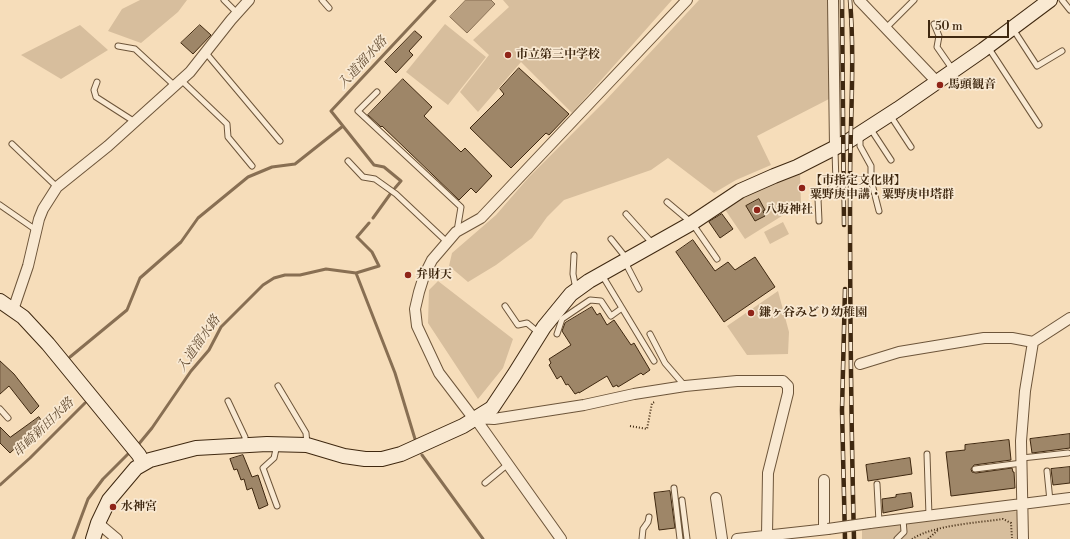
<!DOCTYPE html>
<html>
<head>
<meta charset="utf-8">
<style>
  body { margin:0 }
  #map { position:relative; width:1070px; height:539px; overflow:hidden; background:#f6ddba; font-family:"Libre Bodoni",serif }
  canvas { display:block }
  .scale { position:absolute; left:928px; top:20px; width:81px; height:18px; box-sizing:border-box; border:2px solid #3f2810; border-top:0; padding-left:5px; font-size:12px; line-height:14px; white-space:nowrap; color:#3f2810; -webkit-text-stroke:3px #f9e9d2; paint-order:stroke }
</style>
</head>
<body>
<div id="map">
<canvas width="1070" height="539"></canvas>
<div class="scale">50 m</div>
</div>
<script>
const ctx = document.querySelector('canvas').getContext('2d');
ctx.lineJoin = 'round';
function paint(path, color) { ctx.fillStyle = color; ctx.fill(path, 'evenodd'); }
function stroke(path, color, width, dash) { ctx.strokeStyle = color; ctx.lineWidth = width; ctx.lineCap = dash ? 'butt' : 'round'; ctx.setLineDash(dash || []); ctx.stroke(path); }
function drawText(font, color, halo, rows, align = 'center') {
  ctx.font = font + ' "Libre Bodoni","Noto Serif JP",serif'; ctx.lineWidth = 3.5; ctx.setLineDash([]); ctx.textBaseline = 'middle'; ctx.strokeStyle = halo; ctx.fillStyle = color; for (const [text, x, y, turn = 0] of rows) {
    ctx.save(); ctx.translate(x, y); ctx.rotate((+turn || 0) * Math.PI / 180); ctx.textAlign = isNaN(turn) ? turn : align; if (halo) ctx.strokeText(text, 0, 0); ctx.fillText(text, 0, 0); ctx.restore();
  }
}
paint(new Path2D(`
  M140 0H187L178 12 141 43 108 31 122 9Z
  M503 0H672L572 113 521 62 478 112 460 92 489 55 473 40 509 7Z
  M699 0H828L829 99 757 136 771 165 736 180 714 193 668 158 651 170 564 200 547 217 532 238 496 265 468 282 449 266 452 253 496 215 529 177 605 101Z
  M445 24 486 57 448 105 406 72Z
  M80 25 108 50 61 79 21 55Z
  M800 173 801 204 745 239 724 208 762 189Z
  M783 222 789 234 770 244 764 232Z
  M438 281 513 339 503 368 478 399 428 323 429 290Z
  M778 291 789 332 788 354 747 355 727 326Z
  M1011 510 1018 512 1020 539H862V529Z`), '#d7be9d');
const water = new Path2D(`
  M466 0H491L495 4 467 33 450 17Z`);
paint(water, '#b89f80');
stroke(water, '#886f53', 1);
stroke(new Path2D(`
  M395 188 401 181 384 167 374 165 331 111 435 0
  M373 218 391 193
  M356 273 395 373 415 439
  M70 357 127 310 140 278 181 242 198 218 248 177 272 167 295 164 343 126
  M138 445 152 428 191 371 209 350 221 327 263 285 274 278 285 275H300L326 269 356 273 379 266 372 252 357 237 369 223
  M422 455 483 539
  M0 485 30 458 85 403
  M73 539 88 499 103 479 128 454`), '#886f53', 3);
const building = new Path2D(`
  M200 25 211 35 193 54 181 43Z
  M415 31 422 37 409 51 413 55 396 73 385 62Z
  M519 68 569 114 549 135 546 133 511 168 470 128 504 94 500 89Z
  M403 79 432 107 424 116 461 152 465 148 492 176 476 193 471 188 459 200 382 126 381 127 368 115Z
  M759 199 765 210 763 211 765 216 755 221 746 206Z
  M722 214 733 229 720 238 709 222Z
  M693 240 715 271 728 262 735 270 755 257 775 287 724 322 676 252Z
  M592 307 597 315 600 313 607 325 614 320 631 345 634 343 650 370 643 375 641 373 618 387 617 385 613 387 607 376 579 393V392L575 394 568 384 566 385 561 376 557 379 549 365 551 363 549 359 571 345 562 331 565 323Z
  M0 361 14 374 39 406 31 414 9 386 0 394Z
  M39 417 46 427 28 440 26 438 10 453 0 443V427L10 437Z
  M1070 434V448L1032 453 1030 439Z
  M1009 440 1011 460 974 465 971 469 972 472 976 473 1012 468 1013 472H1014L1015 488 951 496 946 452 965 450V445Z
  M243 455 252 477 258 475 268 505 259 509 252 488 247 490 244 479 241 480 237 469 234 470 230 459Z
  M910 458 912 474 868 481 866 465Z
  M1070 467V483L1053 485 1051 469Z
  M670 491 675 528 659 530 654 493Z
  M911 493 913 507 883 513 882 499 896 497V495Z`);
paint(building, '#9e8668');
stroke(building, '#3f2810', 1);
const lane = new Path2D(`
  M224 0 237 13
  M322 0 329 8
  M1062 0 1070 10
  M934 24 939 36 937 47 953 70
  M886 28 914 0
  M1013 29 1037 66 1062 51
  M118 46 135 49 175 86
  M988 47 1039 125
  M206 53 280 141
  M181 80 227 124 228 137 252 166
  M97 82 94 90 96 97 135 122
  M377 92 358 111 461 207 457 231
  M890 115 911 147
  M870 128 891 160
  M860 137V146L871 166V180L879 211
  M12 144 57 187
  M348 161 363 177 375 179 396 194 447 242
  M667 202 692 223 717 259
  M0 205 36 230
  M626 214 653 244
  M819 221 818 199 836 184 835 150
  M611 239 627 259
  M574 255 573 274 576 289
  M625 262 639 289
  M602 275 654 361
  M505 306 518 325 527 323 539 333
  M557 334 562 319 590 300 601 301 611 316 622 308
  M650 334 665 363 684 385
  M278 386 306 433 307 444
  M228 401 245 437V443
  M0 409 8 418
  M277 445 274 458 263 468 277 506
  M927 454 929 516
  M1022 458 1068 453
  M975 469 1022 463
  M1047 471 1050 501
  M485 483 508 464
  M877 484 879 522
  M674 488 680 539
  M682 500 687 539
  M642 539 643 529 648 522 649 517
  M897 539 904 532 903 519`);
const street = new Path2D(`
  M833 0 835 147
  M859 0 937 82
  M13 310 28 266 39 219 43 209 57 187 108 146 190 72 231 20 249 0
  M860 364 899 352 984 338H1012L1033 342 1070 318
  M475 418 494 419 584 405 634 394 685 386 737 381H783L788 386V393L768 473 767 535
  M475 418 561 539
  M474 419 439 373 417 326 415 309 419 292 424 276 432 260 456 232 481 218 687 0
  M716 498 722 539
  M98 523 117 539
  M870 523 1070 498
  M824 529V480
  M737 539 828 529
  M1023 539 1021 441 1025 391 1033 342`);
const secondary = new Path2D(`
  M0 301 23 317 48 344 139 455 143 463
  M93 539 98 523 109 500 136 468 150 460 196 448 267 444 307 445 344 456 365 459H382L401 454 463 426 492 408 514 375 544 327 571 294 589 281 692 223 740 191 774 176 797 167 850 140 898 109 983 50 1050 0`);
stroke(lane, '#6d553a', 7);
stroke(street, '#6d553a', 12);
stroke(secondary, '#3f2810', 16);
stroke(new Path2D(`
  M630 426 647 429 652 403 655 402
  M912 539C934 525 976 523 1003 519L1011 523 1012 538
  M928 539 939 529`), '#3f2810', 2, [1, 2]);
stroke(lane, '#f9e9d2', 5);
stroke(street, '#f9e9d2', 10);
stroke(secondary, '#f9e9d2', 14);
const rail = new Path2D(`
  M842 0 844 225
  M850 0C855 61 850 123 850 185 850 303 851 421 854 539
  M845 289 842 410 845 539`);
stroke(rail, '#3f2810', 4.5);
stroke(rail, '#f9e9d2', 3, [9]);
const streetBridge = new Path2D(`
  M828 529 870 523`);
stroke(streetBridge, '#6d553a', 12, []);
stroke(streetBridge, '#f9e9d2', 10);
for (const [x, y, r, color] of [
  [508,55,4,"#8f2418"],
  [940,85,4,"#8f2418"],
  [802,188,4,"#8f2418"],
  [757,210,4,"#8f2418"],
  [408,275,4,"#8f2418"],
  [751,313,4,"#8f2418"],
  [113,507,4,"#8f2418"]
]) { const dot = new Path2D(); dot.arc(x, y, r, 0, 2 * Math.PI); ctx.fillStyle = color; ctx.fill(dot); stroke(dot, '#f9e9d2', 1.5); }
drawText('bold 12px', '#3f2810', '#f9e9d2', [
  ["市立第三中学校",516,55],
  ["馬頭観音",948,85],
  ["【市指定文化財】",810,181],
  ["粟野庚申講・粟野庚申塔群",810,195],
  ["八坂神社",765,210],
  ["弁財天",416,275],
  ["鎌ヶ谷みどり幼稚園",759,313],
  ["水神宮",121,507]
], 'left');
drawText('italic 13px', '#634c32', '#f9e9d2', [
  ["入道溜水路",363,63,-47],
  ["入道溜水路",199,344,-55],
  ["串崎新田水路",44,428,-44]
]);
</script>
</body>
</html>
